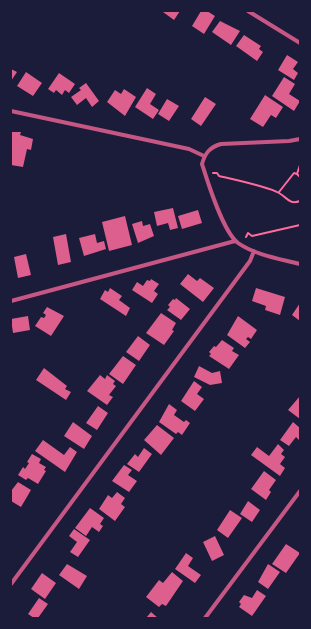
<!DOCTYPE html>
<html>
<head>
<meta charset="utf-8">
<style>
  body { margin:0 }
  #map { position:relative; width:311px; height:629px; overflow:hidden; background:#1b1b3a; font-family:Arial,sans-serif }
  canvas { display:block }
  .frame { position:absolute; inset:0; border:12px solid #1b1b3a; pointer-events:none }
</style>
</head>
<body>
<div id="map">
<canvas width="311" height="629"></canvas>
<div class="frame"></div>
</div>
<script>
const ctx = document.querySelector('canvas').getContext('2d');
ctx.lineJoin = 'round';
function paint(path, color) { ctx.fillStyle = color; ctx.fill(path, 'evenodd'); }
function stroke(path, color, width, dash) { ctx.strokeStyle = color; ctx.lineWidth = width; ctx.lineCap = dash ? 'butt' : 'round'; ctx.setLineDash(dash || []); ctx.stroke(path); }
paint(new Path2D(`
  M163 11H180L174 20 163 12Z
  M201 11H207L215 16 204 34 192 26Z
  M220 21 240 31 231 45 212 32Z
  M244 35 261 46 259 49 263 52 257 61 236 46Z
  M287 55 298 62 293 69 298 73 294 80 278 70Z
  M11 69 17 72 11 81Z
  M26 72 42 83 33 96 17 86Z
  M59 73 75 84 69 93 65 90 62 95 56 90 54 93 48 89Z
  M284 77 295 84 289 94 300 101 294 111 272 96Z
  M86 83 99 101 92 107 86 98 77 105 71 97 81 90 79 88Z
  M147 88 156 94 150 104 159 110 153 119 135 107Z
  M124 89 136 97 125 116 107 102 115 90 121 94Z
  M265 95 283 107 276 118 271 115 263 127 250 119Z
  M205 97 216 104 201 126 191 119Z
  M167 99 179 106 169 121 158 114Z
  M11 132H21L20 135 33 139 31 150 27 149 23 167 11 165Z
  M173 208 178 228 170 230 168 223 157 226 154 212Z
  M198 210 202 223 182 229 178 216Z
  M125 216 132 245 109 251 102 222Z
  M142 221 143 226 150 224 154 236 138 243 132 224Z
  M66 234 71 262 58 265 53 237Z
  M95 234 97 243 104 241 106 249 84 256 79 238Z
  M26 254 31 275 18 278 14 257Z
  M188 274 197 281 200 278 214 288 203 302 180 284Z
  M151 279 159 284 154 291 158 294 152 303 132 290 137 282 143 286 147 280 150 281Z
  M110 288 122 296 119 300 130 308 126 316 100 299 105 290 108 292Z
  M256 288 285 297 280 315 265 310 266 306 252 301Z
  M176 298 190 309 181 320 167 310 170 307 168 305 173 299 175 300Z
  M300 303V321L292 315Z
  M47 307 64 316 51 336 35 326 41 317 44 318 46 315 43 313Z
  M161 313 176 323 172 330 174 331 164 345 146 333Z
  M28 316 30 330 13 333 11 319Z
  M238 316 257 330 251 339 248 337 246 339 250 342 245 348 227 335Z
  M138 336 150 345 139 361 126 352Z
  M222 340 234 348 232 351 239 355 229 369 209 356 211 354 209 352 214 346 216 347Z
  M123 356 136 365 123 384 109 374Z
  M199 366 212 373 220 371 222 383 210 385 194 377Z
  M44 368 67 386 65 389 71 392 66 400 36 380Z
  M100 375 105 379 107 375 115 381 113 384 116 386 109 395 113 397 107 405 87 391Z
  M194 381 202 387 197 394 204 399 195 411 181 401Z
  M300 396V419L288 410Z
  M169 404 177 410 174 415 184 422 186 420 190 423 182 435 178 432 176 434 159 422Z
  M98 406 108 413 97 430 86 423Z
  M73 422 92 436 84 449 64 436Z
  M293 422 300 428V438L299 440 296 437 289 446 280 440Z
  M157 425 174 438 161 455 144 440Z
  M43 440 64 455 70 447 77 452 65 472 35 451Z
  M278 444 284 450 281 454 285 457 280 464 285 468 280 476 251 455 257 447 269 456Z
  M144 448 152 454 139 472 127 464 135 454 138 457Z
  M32 454 41 459 39 463 46 467 44 470 46 471 38 484 28 478 26 480 18 475 23 467 25 469 29 463 27 462Z
  M124 465 132 470 128 475 137 481 129 492 112 481Z
  M264 471 276 480 269 490 271 492 266 500 251 489Z
  M18 482 31 490 21 507 11 501V491Z
  M117 492 125 498 121 504 125 507 115 521 99 509 108 495 112 498Z
  M248 501 260 510 252 522 240 514Z
  M90 508 104 518 100 524 103 526 99 532 92 527 86 536 75 528Z
  M230 510 242 518 228 538 217 530Z
  M74 529 90 540 78 557 70 552 77 542 69 536Z
  M215 536 224 555 212 561 203 542Z
  M286 544 300 553 286 573 272 564Z
  M186 553 193 558 188 566 201 575 195 583 175 569Z
  M67 564 87 576 79 589 59 575Z
  M268 564 280 572 268 589 258 582Z
  M172 572 183 581 166 606 162 604 159 607 146 597 159 580 163 583Z
  M42 573 56 583 45 599 31 589Z
  M257 590 266 596 252 616 239 607 241 604 239 602 244 595 252 598Z
  M39 598 48 604 38 618H34L28 614Z
  M151 612 158 618H146Z`), '#dd5f8e');
stroke(new Path2D(`
  M213 173H217L219 176C232 179 269 187 279 193 288 198 289 205 300 201
  M297 174 300 165
  M279 192 294 173 297 174 300 177
  M246 237 248 233 252 236 300 225`), '#ff6b9d', 2);
stroke(new Path2D(`
  M248 11 300 43
  M11 111 189 149 204 156
  M300 139 289 141 221 144C210 147 205 153 202 164 208 183 223 232 238 243 255 255 281 259 300 264
  M11 301 235 241
  M11 584 250 261 254 251
  M205 618 300 491`), '#c65784', 4);
</script>
</body>
</html>
